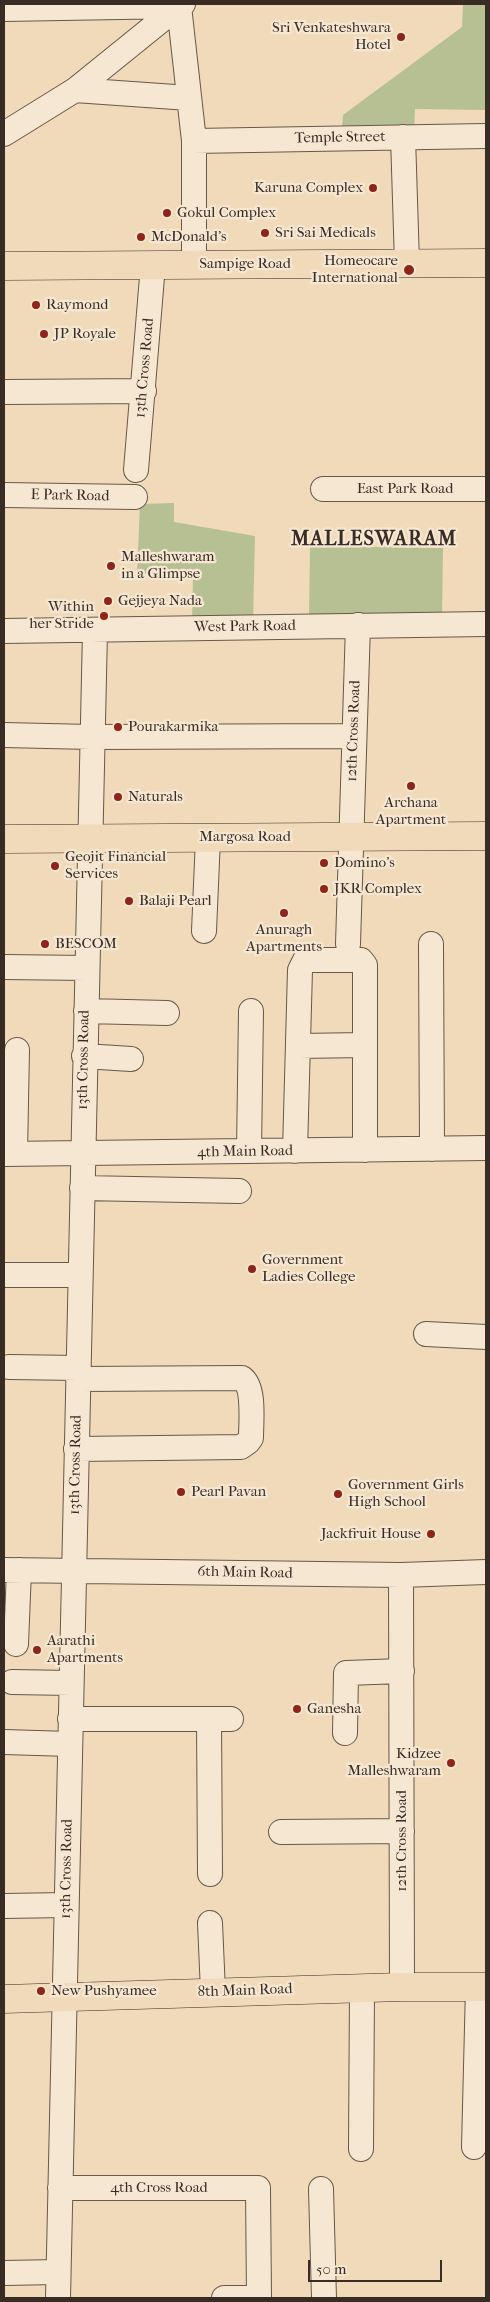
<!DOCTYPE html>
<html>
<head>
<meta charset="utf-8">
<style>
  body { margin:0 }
  #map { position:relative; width:490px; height:2302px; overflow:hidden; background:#f1dab9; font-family:"IM FELL French Canon",serif }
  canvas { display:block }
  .frame { position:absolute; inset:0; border:5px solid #382c25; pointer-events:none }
  .scale { position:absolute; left:308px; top:2260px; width:134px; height:22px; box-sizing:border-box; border:2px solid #382c25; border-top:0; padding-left:6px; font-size:15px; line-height:18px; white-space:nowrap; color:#382c25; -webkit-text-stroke:4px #f6e7d2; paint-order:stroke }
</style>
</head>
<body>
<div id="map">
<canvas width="490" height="2302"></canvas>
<div class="frame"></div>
<div class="scale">50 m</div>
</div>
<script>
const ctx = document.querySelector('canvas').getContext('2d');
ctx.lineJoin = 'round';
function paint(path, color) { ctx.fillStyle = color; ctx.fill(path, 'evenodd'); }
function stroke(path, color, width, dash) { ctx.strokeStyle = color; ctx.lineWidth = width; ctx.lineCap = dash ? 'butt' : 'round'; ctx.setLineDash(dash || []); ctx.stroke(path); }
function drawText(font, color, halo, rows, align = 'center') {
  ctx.font = font + ' "IM FELL French Canon",serif'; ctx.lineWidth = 4.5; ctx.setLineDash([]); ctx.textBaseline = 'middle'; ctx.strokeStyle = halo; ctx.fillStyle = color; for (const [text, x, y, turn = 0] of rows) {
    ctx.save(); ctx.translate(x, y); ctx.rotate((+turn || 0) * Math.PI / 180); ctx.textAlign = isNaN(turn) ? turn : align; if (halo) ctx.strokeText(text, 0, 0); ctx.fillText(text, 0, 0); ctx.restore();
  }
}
paint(new Path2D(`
  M463 4H486V110L415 109 414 129 342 127 343 115 462 27Z
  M174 503V522L255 536 253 623H192L193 575 137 574 140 504Z
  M310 546 443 548 442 618 309 617Z`), '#b6c092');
const minor = new Path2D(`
  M179 6 194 141V265
  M4 9 179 6 183 4
  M75 90 189 98
  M4 134 75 90 179 6
  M403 137 407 263
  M194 141 486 136
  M4 392 144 391
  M136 470 153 265
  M323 489H486
  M4 495 135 497
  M4 631 486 624
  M4 735 91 737 354 736
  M204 931 208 838
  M348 944 358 625
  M431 944 432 1149
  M4 967 86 968
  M86 1011 167 1013
  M298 1046 364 1045
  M84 1056 131 1059
  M249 1151 251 1011
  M295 1151 300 970 305 960H361L365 965V1150
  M4 1154 486 1148
  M15 1154 17 1050
  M82 1188 239 1191
  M4 1275H80
  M426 1334 486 1337
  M9 1367 78 1368
  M76 1449 241 1447 248 1442 251 1438C251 1422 255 1387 242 1378L78 1379
  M4 1570 401 1575 486 1572
  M401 1575 402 1987
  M16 1644 19 1570
  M12 1682 71 1683
  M70 1719H231
  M209 1719 210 1874
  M345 1733 346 1673 402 1671
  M4 1742 70 1744
  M281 1832 402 1831
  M4 1906 66 1905
  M210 1923 213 1992
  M474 2147 478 1987
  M361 2149 362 1988
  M60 2188H258L259 2298
  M321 2189 324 2298
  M4 2273 58 2272
  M58 2298 95 631
  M224 2298H259`);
const major = new Path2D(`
  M4 266 486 263
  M4 839 486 836
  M4 1999 402 1987H486`);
stroke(minor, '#66584a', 26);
stroke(major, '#382c25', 29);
stroke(minor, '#f6e7d2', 24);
stroke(major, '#f1dab9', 28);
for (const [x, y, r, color] of [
  [401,37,5,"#8f2418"],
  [373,188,5,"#8f2418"],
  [167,213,5,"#8f2418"],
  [265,233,5,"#8f2418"],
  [141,237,5,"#8f2418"],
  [409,270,6,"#8f2418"],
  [36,305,5,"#8f2418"],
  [44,334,5,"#8f2418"],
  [111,566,5,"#8f2418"],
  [108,601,5,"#8f2418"],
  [104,616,5,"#8f2418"],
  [118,727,5,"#8f2418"],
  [411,786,5,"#8f2418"],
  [118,797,5,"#8f2418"],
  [324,863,5,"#8f2418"],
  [55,866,5,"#8f2418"],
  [324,889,5,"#8f2418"],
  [129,901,5,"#8f2418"],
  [284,913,5,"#8f2418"],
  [45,944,5,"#8f2418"],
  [252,1269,5,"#8f2418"],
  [181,1492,5,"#8f2418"],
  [338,1494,5,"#8f2418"],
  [431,1534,5,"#8f2418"],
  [37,1650,5,"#8f2418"],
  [297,1709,5,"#8f2418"],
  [451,1763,5,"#8f2418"],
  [41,1991,5,"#8f2418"]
]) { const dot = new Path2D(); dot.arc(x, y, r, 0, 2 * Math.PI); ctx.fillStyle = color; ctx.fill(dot); stroke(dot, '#f6e7d2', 2); }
drawText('15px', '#382c25', '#f6e7d2', [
  ["Sri Venkateshwara",391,28,"right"],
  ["Hotel",391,45,"right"],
  ["Karuna Complex",363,188,"right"],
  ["Gokul Complex",177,213],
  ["Sri Sai Medicals",275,233],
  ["McDonald's",151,237],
  ["Homeocare",398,261,"right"],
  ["International",398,278,"right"],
  ["Raymond",46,305],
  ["JP Royale",54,334],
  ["Malleshwaram",121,557],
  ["in a Glimpse",121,574],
  ["Gejjeya Nada",118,601],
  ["Within",94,607,"right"],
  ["her Stride",94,624,"right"],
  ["Pourakarmika",128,727],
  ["Naturals",128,797],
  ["Archana",411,803,"center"],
  ["Apartment",411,820,"center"],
  ["Geojit Financial",65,857],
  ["Services",65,874],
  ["Domino's",334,863],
  ["JKR Complex",334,889],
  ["Balaji Pearl",139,901],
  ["Anuragh",284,930,"center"],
  ["Apartments",284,947,"center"],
  ["BESCOM",55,944],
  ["Government",262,1260],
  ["Ladies College",262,1277],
  ["Government Girls",348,1485],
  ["High School",348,1502],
  ["Pearl Pavan",191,1492],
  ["Jackfruit House",421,1534,"right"],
  ["Aarathi",47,1641],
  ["Apartments",47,1658],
  ["Ganesha",307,1709],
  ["Kidzee",441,1754,"right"],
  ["Malleshwaram",441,1771,"right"],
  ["New Pushyamee",51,1991]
], 'left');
drawText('15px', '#382c25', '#f6e7d2', [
  ["Temple Street",340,138,-1],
  ["Sampige Road",245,264],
  ["13th Cross Road",145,368,-85],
  ["East Park Road",405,489],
  ["E Park Road",70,496,1],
  ["West Park Road",245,627,-1],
  ["12th Cross Road",354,731,-88],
  ["Margosa Road",245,837],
  ["13th Cross Road",84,1060,-89],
  ["4th Main Road",245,1152,-1],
  ["13th Cross Road",76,1465,-89],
  ["6th Main Road",245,1573,1],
  ["12th Cross Road",402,1841,-90],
  ["13th Cross Road",67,1869,-89],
  ["8th Main Road",245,1991,-2],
  ["4th Cross Road",159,2188]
]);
ctx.letterSpacing = '1px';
drawText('bold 20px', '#382c25', '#f6e7d2', [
  ["MALLESWARAM",374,540]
]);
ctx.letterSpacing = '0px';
</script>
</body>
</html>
